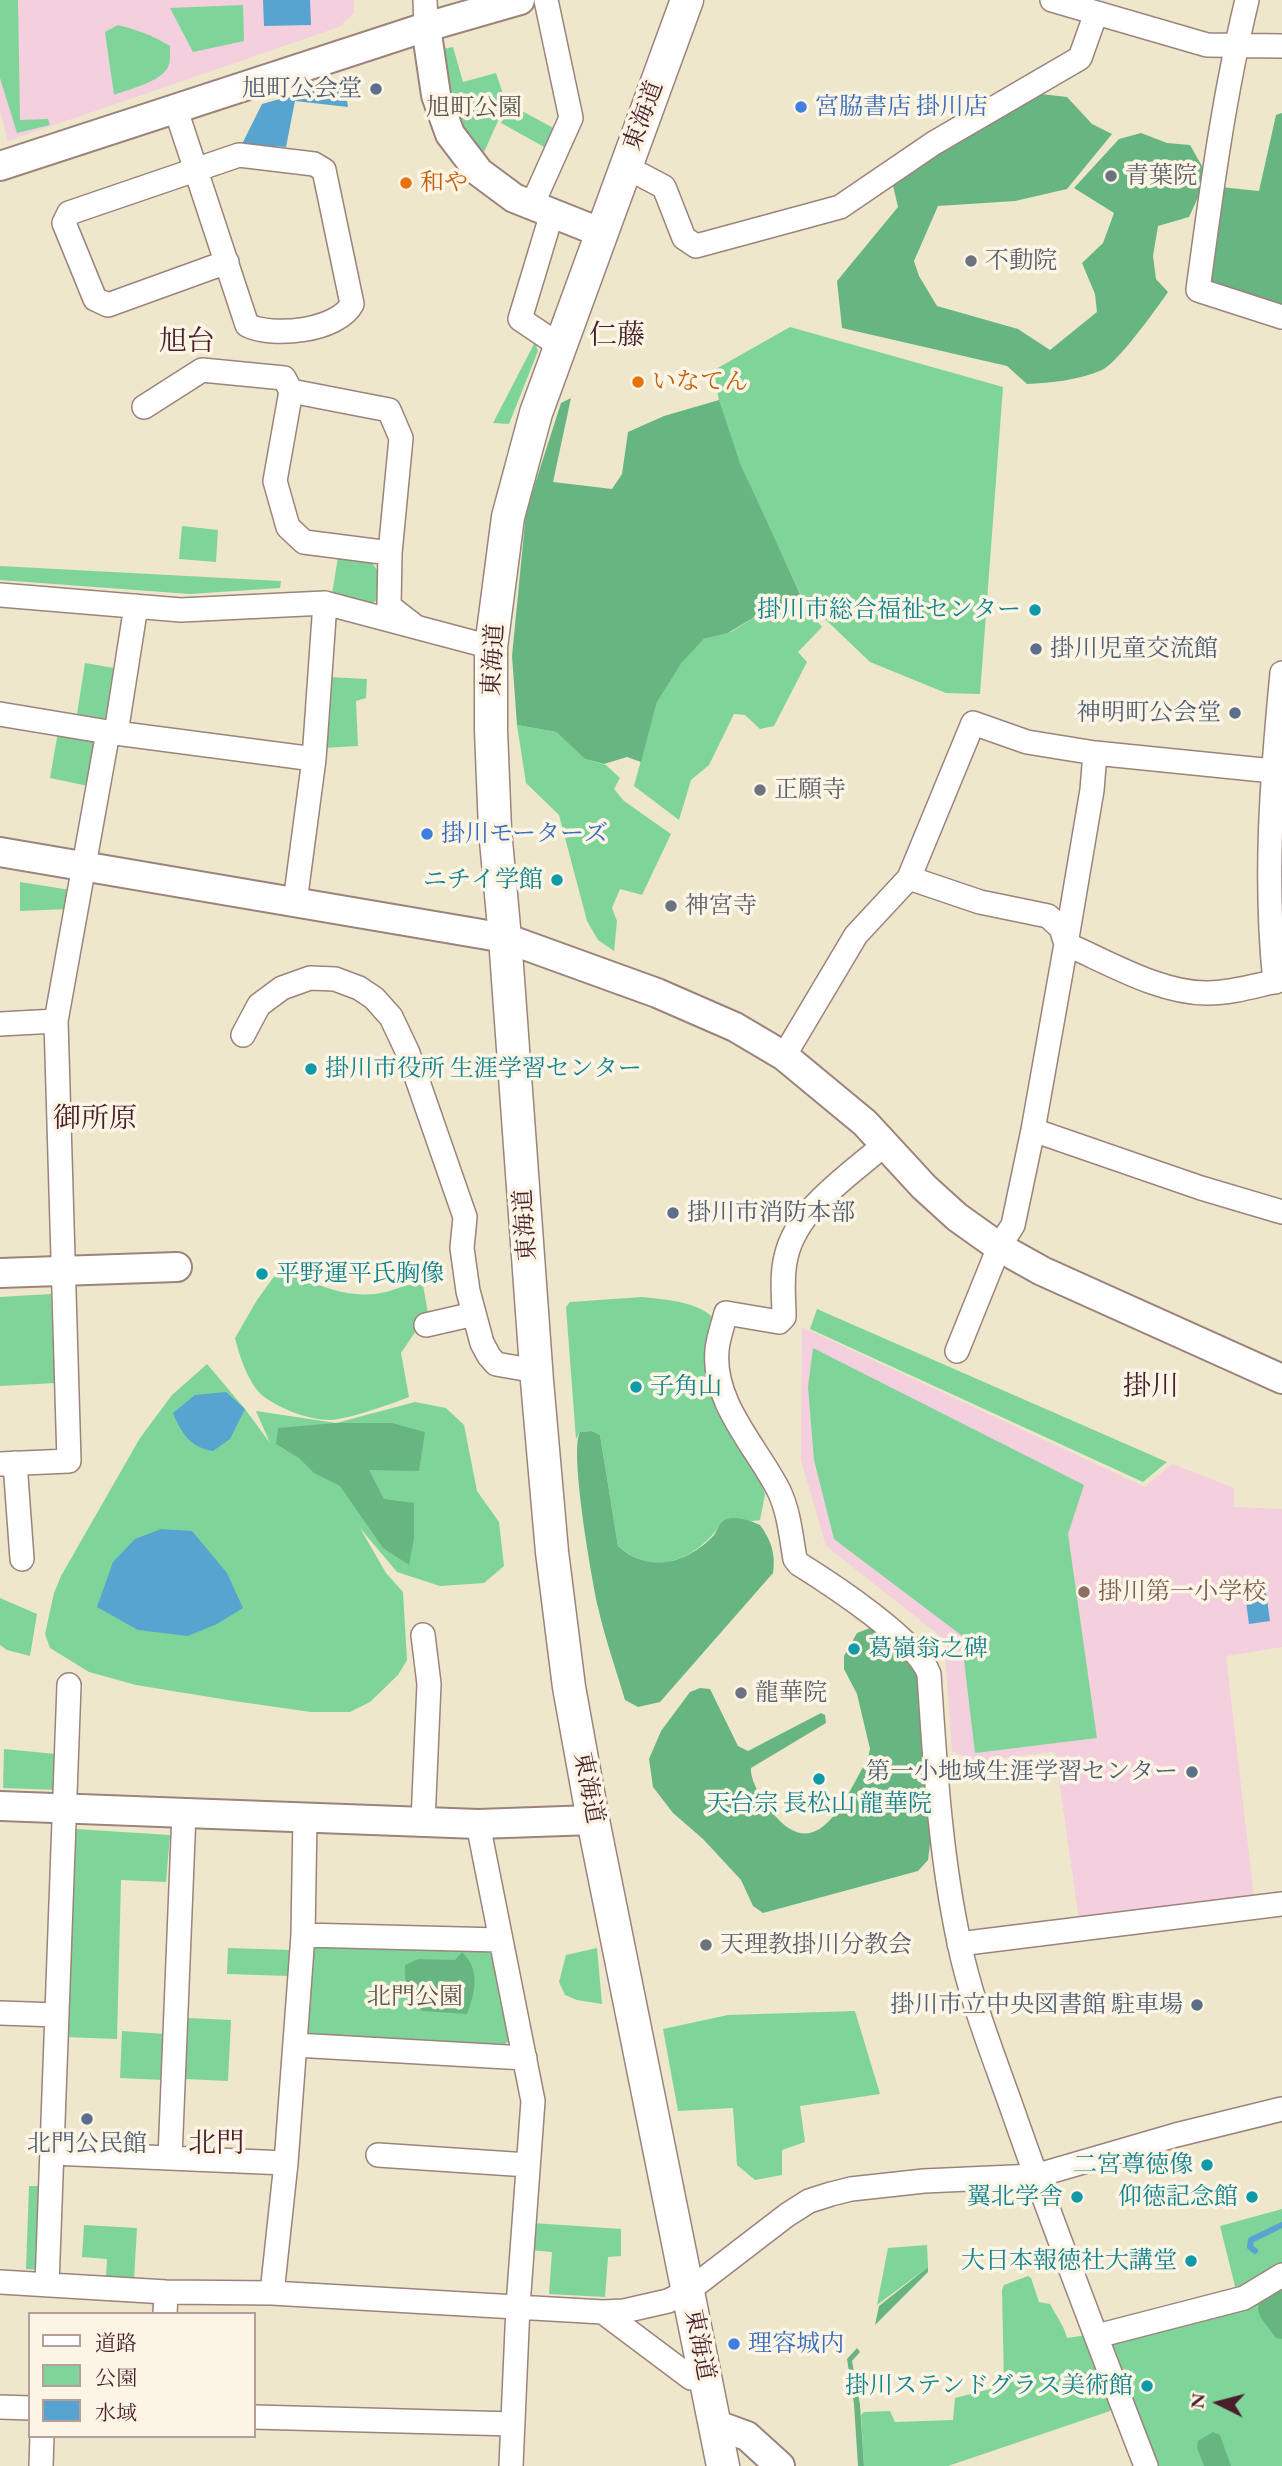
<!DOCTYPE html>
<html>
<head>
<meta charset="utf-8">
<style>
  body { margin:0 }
  #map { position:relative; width:1282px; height:2466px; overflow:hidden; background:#eee7cb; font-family:"EB Garamond","Noto Serif JP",serif }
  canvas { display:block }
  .legend { position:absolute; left:28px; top:2312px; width:228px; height:126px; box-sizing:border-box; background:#fcf5e5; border:2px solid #b59f9b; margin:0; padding:9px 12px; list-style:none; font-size:21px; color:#4a1f2b }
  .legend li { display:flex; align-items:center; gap:14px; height:35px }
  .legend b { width:35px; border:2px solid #b59f9b }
  .north { position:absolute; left:1184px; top:2368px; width:70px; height:70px; -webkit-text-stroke:5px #fcf5e5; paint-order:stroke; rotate:276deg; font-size:19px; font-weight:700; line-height:28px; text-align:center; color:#4a1f2b }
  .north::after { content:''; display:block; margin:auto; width:24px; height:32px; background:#4a1f2b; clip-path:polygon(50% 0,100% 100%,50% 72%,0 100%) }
</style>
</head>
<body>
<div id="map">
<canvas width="1282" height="2466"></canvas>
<ul class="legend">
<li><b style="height:9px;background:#fff"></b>道路</li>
<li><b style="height:19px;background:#7fd599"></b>公園</li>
<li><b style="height:19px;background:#57a4d0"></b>水域</li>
</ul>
<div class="north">N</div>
</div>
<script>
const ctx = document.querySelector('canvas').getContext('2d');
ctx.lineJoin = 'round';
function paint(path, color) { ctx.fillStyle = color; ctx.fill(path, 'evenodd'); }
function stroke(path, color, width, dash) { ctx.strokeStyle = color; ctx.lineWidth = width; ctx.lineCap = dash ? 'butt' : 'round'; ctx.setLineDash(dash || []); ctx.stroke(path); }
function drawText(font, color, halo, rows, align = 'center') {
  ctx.font = font + ' "EB Garamond","Noto Serif JP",serif'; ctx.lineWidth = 7; ctx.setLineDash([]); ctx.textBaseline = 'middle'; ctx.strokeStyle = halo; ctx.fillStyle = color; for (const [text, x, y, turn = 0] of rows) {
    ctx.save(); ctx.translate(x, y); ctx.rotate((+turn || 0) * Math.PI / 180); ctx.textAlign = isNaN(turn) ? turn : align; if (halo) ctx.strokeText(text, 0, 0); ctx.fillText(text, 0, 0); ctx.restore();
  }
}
paint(new Path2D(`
  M0 0H354V13L339 27 8 141 0 110Z
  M802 1327 1145 1487 1172 1464 1234 1488V1507L1282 1509V1647L1226 1656 1255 1907 1079 1920 1055 1752 975 1761 952 1751 944 1639 826 1546 801 1460Z`), '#f4cfdd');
paint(new Path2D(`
  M0 0H18L20 120 48 119 50 125 17 133 0 78Z
  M243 5 244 41 193 52 170 8Z
  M118 25C137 30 152 35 170 46 170 53 171 63 167 69 157 83 129 89 114 95L105 32Z
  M453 47 463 82 496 73 506 103 480 161 461 143 433 51Z
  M511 105 557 130 546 148 501 123Z
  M790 327 1003 387 980 694 946 693 870 662 802 597 761 511 722 421 714 370Z
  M535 342 538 351 509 424 493 423Z
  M182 526 218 530 216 562 179 559Z
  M338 557 371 561 381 576 382 598 368 605 332 594Z
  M0 566 281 581 280 588 190 594 0 580Z
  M807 609 822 627 798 652 807 662 774 726 760 729 745 715 734 714 709 765 691 780 679 820 634 786 657 702 665 686 685 657 704 639 731 632 761 613Z
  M85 663 120 669 112 720 77 714Z
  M330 677 367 679 366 698 356 701 358 746 323 748Z
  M517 725 556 732 585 759 606 765 620 778 614 789 624 801 671 834 642 895 620 889 612 908 617 921 614 951 598 940 587 921 559 815 526 783Z
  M58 732 88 736 94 743 88 786 50 778Z
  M20 882 70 890 68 909 20 911Z
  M281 1267C313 1284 349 1301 386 1292 402 1288 406 1283 423 1285L428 1313 401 1353 409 1397C391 1404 349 1419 330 1420 309 1420 280 1409 263 1396 249 1385 239 1355 235 1338L257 1300Z
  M51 1294 55 1383 0 1386V1297Z
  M642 1297C667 1300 700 1301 716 1321L713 1392 722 1418 758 1478 765 1494 760 1520C753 1522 732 1520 723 1521 698 1559 655 1579 618 1546L600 1435 592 1431 580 1432 576 1439 566 1307 570 1302Z
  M817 1309 1167 1462 1143 1482 810 1329Z
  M813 1348 1084 1485 1068 1534 1097 1738 975 1753 961 1635 834 1539 814 1460 808 1387Z
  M207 1364 245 1409 270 1443 256 1411 336 1423 415 1402 446 1408 464 1425 477 1491 499 1522 504 1566 484 1583 440 1586 397 1572 360 1528 386 1573 403 1592 407 1660 398 1675 370 1702 350 1712H311L234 1701 136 1685 89 1672 50 1648 45 1634 54 1593 61 1576 140 1438 172 1395Z
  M0 1598 37 1614 30 1656 7 1650 0 1645Z
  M4 1749 56 1754 57 1790 3 1788Z
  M76 1829 170 1835 166 1882 121 1880 117 2039 65 2037Z
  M315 1942 488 1951 493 1955 510 2040 501 2047 311 2040 304 2032 308 1949Z
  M228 1948 291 1950 289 1976 227 1974Z
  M597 1948 602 2004 577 2000 565 1995 559 1982 566 1955Z
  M855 2011 880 2094 800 2106 805 2142 782 2150V2175L755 2180 737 2165 733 2108 678 2111 663 2029 728 2015Z
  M188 2018 231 2020 228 2081 185 2079Z
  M122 2031 166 2034 164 2080 120 2078Z
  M29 2186H43L41 2270 26 2269Z
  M1282 2209V2267L1237 2294 1220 2226Z
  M533 2223 621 2229V2256L608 2257 605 2297 549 2294 552 2252 530 2250Z
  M84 2225 137 2228 134 2279 106 2278 107 2259 82 2257Z
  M927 2245 928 2267 877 2305 888 2248Z
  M1282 2274V2466H1157L1136 2408 1105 2338Z
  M1028 2276 1031 2278 1039 2302 1050 2304C1056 2316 1064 2325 1067 2338L1087 2335 1112 2408 1110 2411 948 2466H864L861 2415 864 2412 890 2411 895 2422 953 2420 955 2398 1002 2386 1004 2383 1002 2290 1004 2285Z`), '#7fd599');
paint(new Path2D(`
  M1041 94 1067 97 1092 124 1112 134 1067 189 1015 201 938 206 914 261 919 276 937 306 1018 329 1050 350 1097 312 1095 294 1082 263 1103 243 1114 213 1074 188 1119 139 1141 133 1167 143 1190 145 1202 166 1201 191 1189 217 1158 226 1153 256 1156 279 1168 292C1157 308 1117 364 1102 370 1079 380 1051 383 1027 384L1007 366 842 328 837 281 898 207 891 177 965 131Z
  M1282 113V312L1205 285 1220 187 1259 191 1276 115Z
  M571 398 553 482 612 489 622 474 628 432 664 416 719 400 740 463 807 609 761 613 728 633 704 639 682 662 657 702 641 762 627 757 604 764 585 759 556 732 517 725 512 656 526 512 561 403Z
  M336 1423H392L425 1432 419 1471 369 1470 384 1499 414 1503V1539L409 1565 383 1548 340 1486 314 1473 299 1458 276 1444 278 1428Z
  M592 1431 600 1435 618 1546C648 1574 687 1564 714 1535 717 1531 719 1524 723 1521 733 1514 751 1521 760 1525 771 1540 776 1554 773 1573L660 1702 638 1707 625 1700C616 1669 605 1639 598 1607 592 1580 569 1451 580 1432Z
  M870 1628C891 1644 914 1656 920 1683L931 1836 928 1860 918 1871 763 1913 753 1906 741 1880 703 1839 673 1813 653 1787 649 1759 661 1731 690 1692 700 1688 710 1689 738 1746 748 1751 821 1713 825 1715 826 1723 751 1768C750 1782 763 1800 771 1811 818 1871 846 1796 868 1758L870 1749 857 1694 844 1669V1656L857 1633Z
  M462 1952C481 1970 475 1993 467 2014L422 2011C409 1997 404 1984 405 1965L418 1959 455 1960Z
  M928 2267V2272L875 2325 879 2306Z
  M1282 2284V2339L1276 2338 1261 2318 1258 2311 1259 2299Z
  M857 2348 860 2352 852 2361 860 2405 864 2466H858L854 2404 847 2359Z
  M1213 2432 1220 2435 1231 2466H1204L1197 2448 1198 2441Z`), '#67b681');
paint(new Path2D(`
  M263 0H310L311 25 264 26Z
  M344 81 348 107 295 101 286 147 242 144 262 104Z
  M226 1392 245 1409 230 1439 213 1451C191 1448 181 1433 173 1413L195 1395Z
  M161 1529 192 1531 227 1573 243 1608 217 1624 188 1636 138 1630 97 1607 113 1562 135 1539Z
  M1264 1578 1270 1621 1249 1624 1243 1580Z`), '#57a4d0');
stroke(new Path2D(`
  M1255 2251 1250 2247 1251 2240 1282 2225`), '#57a4d0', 6);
const minor = new Path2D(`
  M425 0 426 27
  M1052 0 1207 45 1282 46
  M1247 0C1224 95 1211 193 1198 290L1282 317
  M175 107 247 325C272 338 338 331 352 304L324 170 314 164 239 155 69 213 64 223 95 299 108 305 227 262
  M626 167 664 187 684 238 696 246 840 207 934 143 1080 58 1096 13
  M532 205 571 118 546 0
  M552 213 520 319 560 346
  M144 407 202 370 284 378 291 391
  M390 553 304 542 288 527 275 481 291 391 389 410 401 438 390 553 389 606 416 627
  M0 595 181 610 325 603 491 647
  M0 714 108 732 314 759
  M116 733 136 606
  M909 878 980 902 1048 916 1061 928 1066 944C1108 962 1161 994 1208 993 1233 993 1257 985 1282 980
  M295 902 314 759 325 603
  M1275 982C1264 879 1272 776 1282 673
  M0 1024 56 1021 108 732
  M243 1035 259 1005 282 988 310 978 335 979 359 988 374 998 391 1017 408 1053 465 1217 462 1248 468 1291 482 1343 489 1356 496 1364 536 1371
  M784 1056 856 935 909 878 973 723 1027 742 1095 753
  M1033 1130 1201 1188 1282 1212
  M885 1144C849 1176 797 1208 786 1257 781 1277 784 1298 784 1317L779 1322 726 1313C723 1325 718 1338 717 1350 712 1403 757 1447 779 1491 789 1512 791 1536 795 1559L799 1564C831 1584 917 1640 929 1674 935 1764 940 1854 959 1942 971 2001 994 2057 1014 2114 1055 2232 1101 2349 1146 2466
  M426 1325 474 1314
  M957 1351 999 1247 1013 1225 1033 1130 1066 944 1092 790 1095 753 1273 771
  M15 1463 22 1559
  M0 1464 69 1461 56 1021
  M423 1821 429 1684 423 1635
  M478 1824 533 2101 518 2306 511 2466
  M303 1935 500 1940
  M959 1944 1282 1904
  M0 2013 57 2015
  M295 2045 525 2058
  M52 2153 286 2163
  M378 2155 528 2165
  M170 2158 184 1813
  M0 2282 166 2292 272 2293 603 2312 624 2311 668 2301 688 2291 787 2215 809 2201 831 2194 851 2189 924 2181 1035 2176 1176 2135 1282 2109
  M47 2285 69 1685
  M272 2293 286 2163 303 1935 305 1817
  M603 2312 691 2378 704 2376
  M165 2314 166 2292
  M1097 2336 1244 2298 1282 2275
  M0 2407 30 2408
  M254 2417 513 2424
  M41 2466 42 2436`);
const tertiary = new Path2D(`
  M426 27 436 95 450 134 479 172 514 198 602 233
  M0 166 426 27 520 0
  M0 852 505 938 657 993 735 1027 784 1056 865 1123 924 1187 957 1217 999 1247 1042 1271 1282 1379
  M0 1273 177 1267
  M0 1806 478 1824 593 1820
  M714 2424 747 2436 780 2466`);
const secondary = new Path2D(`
  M687 0 536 413 508 517 491 647V730L495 830 505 938 537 1381 552 1552 569 1687 593 1820 723 2466`);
stroke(minor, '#9c837b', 26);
stroke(tertiary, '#9c837b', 32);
stroke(secondary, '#9c837b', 35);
stroke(minor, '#fff', 23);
stroke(tertiary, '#fff', 28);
stroke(secondary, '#fff', 32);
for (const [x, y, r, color] of [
  [376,89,7,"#5c6f8a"],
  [801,107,7,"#3f7fe0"],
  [1111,176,7,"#6b7280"],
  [406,183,7,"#e8710a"],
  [971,261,7,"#6b7280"],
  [638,382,7,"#e8710a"],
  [1035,610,7,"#0f9aa8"],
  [1036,649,7,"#5c6f8a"],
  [1235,713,7,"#5c6f8a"],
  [760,790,7,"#6b7280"],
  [427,834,7,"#3f7fe0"],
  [557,880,7,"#0f9aa8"],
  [671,906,7,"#6b7280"],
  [311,1069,7,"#0f9aa8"],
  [673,1213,7,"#5c6f8a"],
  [262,1274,7,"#0f9aa8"],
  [636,1387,7,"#0f9aa8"],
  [1084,1592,7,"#8d6e63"],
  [854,1649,7,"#0f9aa8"],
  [741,1693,7,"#6b7280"],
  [1192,1772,7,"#5c6f8a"],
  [819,1779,7,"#0f9aa8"],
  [706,1945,7,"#6b7280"],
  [1197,2005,7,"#5c6f8a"],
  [87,2119,7,"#5c6f8a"],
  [1207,2165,7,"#0f9aa8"],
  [1077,2197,7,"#0f9aa8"],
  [1252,2197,7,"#0f9aa8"],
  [1191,2261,7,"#0f9aa8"],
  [734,2344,7,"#3f7fe0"],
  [1147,2386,7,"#0f9aa8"]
]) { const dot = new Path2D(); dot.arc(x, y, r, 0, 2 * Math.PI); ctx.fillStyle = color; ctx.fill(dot); stroke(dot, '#fcf5e5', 2.5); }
drawText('24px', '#4e5e75', '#fcf5e5', [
  ["旭町公会堂",362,89],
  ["掛川児童交流館",1050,649,"left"],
  ["神明町公会堂",1221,713],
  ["掛川市消防本部",687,1213,"left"],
  ["第一小地域生涯学習センター",1178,1772],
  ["掛川市立中央図書館 駐車場",1183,2005],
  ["北門公民館",87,2144,"center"]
], 'right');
drawText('24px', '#366cbe', '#fcf5e5', [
  ["宮脇書店 掛川店",815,107],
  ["掛川モーターズ",441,834],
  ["理容城内",748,2344]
], 'left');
drawText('24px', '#5a564c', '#fcf5e5', [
  ["旭町公園",474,108],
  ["北門公園",415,1997]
]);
drawText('24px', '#4a1f2b', '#fcf5e5', [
  ["東海道",644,116,-70],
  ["東海道",494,660,-87],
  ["東海道",526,1225,-94],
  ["東海道",588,1788,79],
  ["東海道",699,2345,79]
]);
drawText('24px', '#5b616d', '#fcf5e5', [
  ["青葉院",1125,176],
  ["不動院",985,261],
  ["正願寺",774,790],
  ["神宮寺",685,906],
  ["龍華院",755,1693],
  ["天理教掛川分教会",720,1945]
], 'left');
drawText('24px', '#c56008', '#fcf5e5', [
  ["和や",420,183],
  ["いなてん",652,382]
], 'left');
drawText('24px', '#0d838f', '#fcf5e5', [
  ["掛川市総合福祉センター",1021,610],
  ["ニチイ学館",543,880],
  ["掛川市役所 生涯学習センター",325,1069,"left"],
  ["平野運平氏胸像",276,1274,"left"],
  ["子角山",650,1387,"left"],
  ["葛嶺翁之碑",868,1649,"left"],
  ["天台宗 長松山 龍華院",819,1804,"center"],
  ["二宮尊徳像",1193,2165],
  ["翼北学舎",1063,2197],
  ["仰徳記念館",1238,2197],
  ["大日本報徳社大講堂",1177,2261],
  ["掛川ステンドグラス美術館",1133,2386]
], 'right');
drawText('24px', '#785e54', '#fcf5e5', [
  ["掛川第一小学校",1098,1592]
], 'left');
drawText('28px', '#4a1f2b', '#fcf5e5', [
  ["仁藤",617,336],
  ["旭台",187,342],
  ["御所原",95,1119],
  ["掛川",1151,1387],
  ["北門",216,2144]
]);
</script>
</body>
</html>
